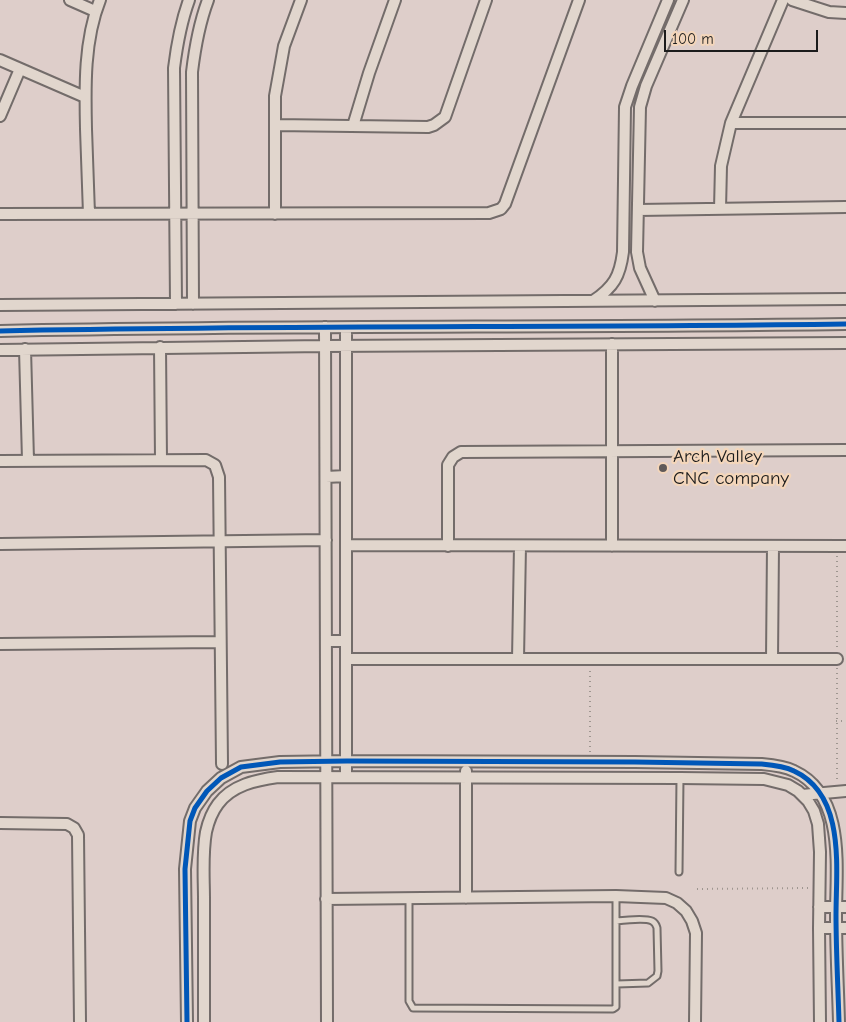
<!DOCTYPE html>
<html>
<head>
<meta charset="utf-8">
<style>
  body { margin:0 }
  #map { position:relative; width:846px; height:1022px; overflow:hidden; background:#dececa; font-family:"Comic Neue",sans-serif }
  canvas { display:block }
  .scale { position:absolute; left:664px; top:30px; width:154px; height:22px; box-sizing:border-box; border:2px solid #1c1c1c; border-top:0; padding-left:6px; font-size:15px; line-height:18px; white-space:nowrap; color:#1c1c1c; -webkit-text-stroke:4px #f4d6ba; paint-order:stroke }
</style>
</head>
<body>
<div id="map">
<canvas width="846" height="1022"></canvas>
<div class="scale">100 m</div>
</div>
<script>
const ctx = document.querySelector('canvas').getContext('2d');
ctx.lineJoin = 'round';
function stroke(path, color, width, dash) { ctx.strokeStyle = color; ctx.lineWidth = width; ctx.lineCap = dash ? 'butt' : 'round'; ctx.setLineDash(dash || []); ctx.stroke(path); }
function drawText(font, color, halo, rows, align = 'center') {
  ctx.font = font + ' "Comic Neue",sans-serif'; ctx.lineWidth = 4.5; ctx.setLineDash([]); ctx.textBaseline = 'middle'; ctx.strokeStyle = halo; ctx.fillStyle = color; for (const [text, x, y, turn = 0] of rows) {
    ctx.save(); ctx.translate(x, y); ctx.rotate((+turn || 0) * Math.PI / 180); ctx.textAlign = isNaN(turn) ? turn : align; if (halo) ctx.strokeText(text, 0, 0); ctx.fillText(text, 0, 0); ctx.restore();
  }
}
const lane = new Path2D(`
  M679 872 680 778
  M409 898V1001L413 1008 613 1009 616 1007V896
  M616 921C625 920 646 918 652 921 656 923 656 925 657 928L658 971 657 976 648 983 617 984`);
const street = new Path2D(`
  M70 0 95 11
  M792 0 829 12 846 13
  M0 60 85 97
  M0 116 20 69
  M731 123H846
  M275 125 428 127 434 125 445 117 486 0
  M353 126 369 73 395 0
  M720 209 721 166 731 123 783 0
  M638 210 846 207
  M0 214 489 213 501 209 505 204 579 0
  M89 214C88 186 87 158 86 129 85 87 84 40 100 0
  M275 214V96L284 46 301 0
  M593 301C614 287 620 276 623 252L625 107 632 86 668 0
  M655 301 640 268 637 252 640 107 646 86 683 0
  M176 304 174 68C177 44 181 22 189 0
  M193 304 192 72C195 47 199 24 208 0
  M0 305 846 299
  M325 327 327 1022
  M346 328V777
  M0 331C282 325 564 328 846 324
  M160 347 161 460
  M25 349 28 460
  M0 350 325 346 846 343
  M0 461 206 460 215 465 219 477 222 764
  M326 477 346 476
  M0 544 326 540
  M346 545 846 546
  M448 546V465L453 457 461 452 846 450
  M612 546V344
  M326 641H346
  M0 644 220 642
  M346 659H837
  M518 659 520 546
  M772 659 773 546
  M802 795 846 791
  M0 823 67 824 74 828 78 835 80 1022
  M466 898V771
  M326 899 616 896 666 898 677 903 686 911 692 921 696 933 695 1022
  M819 907H846
  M819 928H846
  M187 1022 185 869 190 821 195 808 207 791 221 778 241 767 280 762 347 761 635 762 761 764C772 765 784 766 794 771 846 795 836 868 836 915 836 951 838 986 839 1022
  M204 1022C204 981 204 941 204 900 204 878 202 854 206 832 208 823 212 812 218 804 232 785 256 780 278 777L680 778 764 779 788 785 798 791 808 801 814 811 818 824 820 852 819 928 820 1022`);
stroke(lane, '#736c6a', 9);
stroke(street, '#736c6a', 14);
stroke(new Path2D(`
  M837 556V648
  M837 668V781
  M836 721H846
  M590 752V669
  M697 889 810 888`), '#9e9690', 2, [1, 4]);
stroke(lane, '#e1d6cd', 5);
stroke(street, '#e1d6cd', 10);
stroke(new Path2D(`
  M0 331C282 325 564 328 846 324
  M187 1022 185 869 190 821 195 808 207 791 221 778 241 767 280 762 347 761 635 762 761 764C772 765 784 766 794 771 846 795 836 868 836 915 836 951 838 986 839 1022`), '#0057b8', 5);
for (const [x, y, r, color] of [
  [663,468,5,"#605a59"]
]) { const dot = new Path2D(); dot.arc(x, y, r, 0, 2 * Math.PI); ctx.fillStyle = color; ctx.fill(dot); stroke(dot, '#f4d6ba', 2); }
drawText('19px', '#1c1c1c', '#f4d6ba', [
  ["Arch Valley",673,457],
  ["CNC company",673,479]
], 'left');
</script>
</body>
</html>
